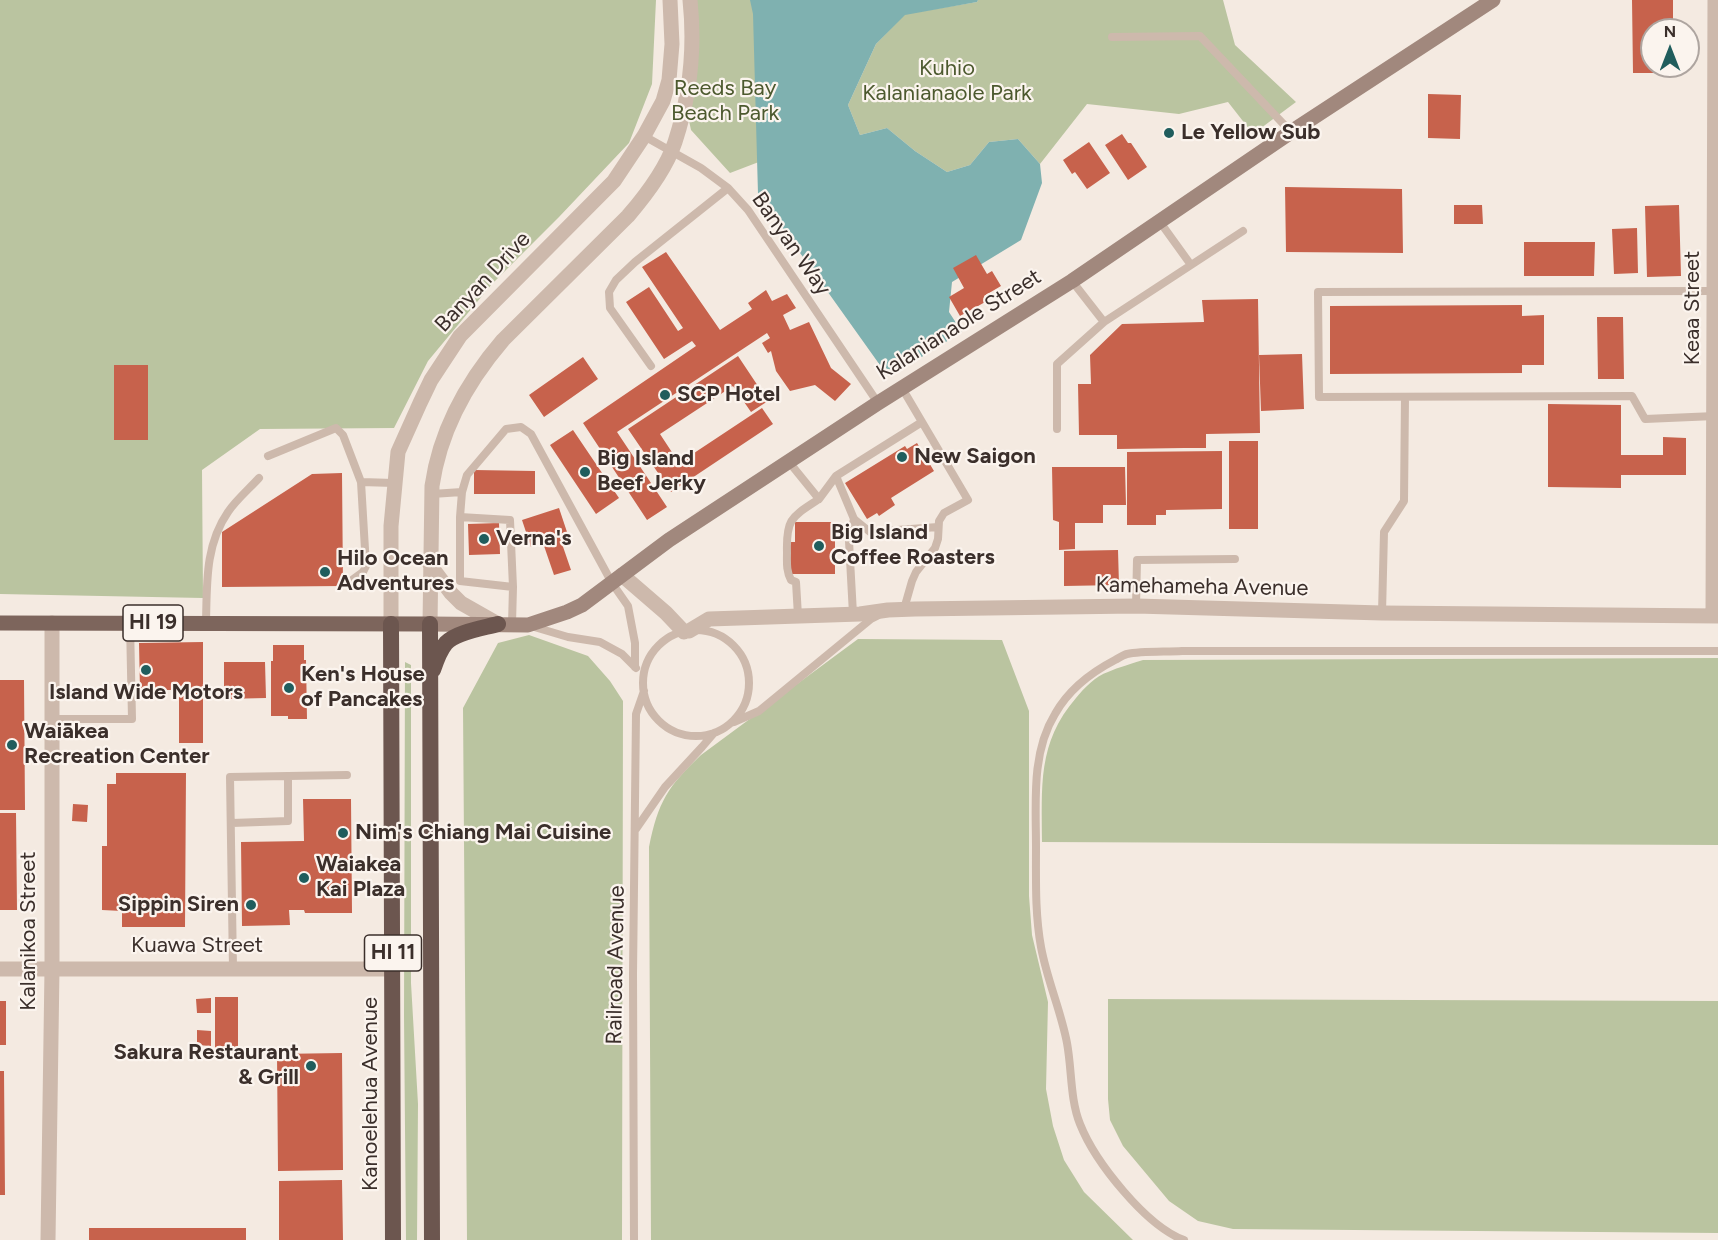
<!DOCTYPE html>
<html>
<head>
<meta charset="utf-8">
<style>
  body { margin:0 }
  #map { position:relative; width:1718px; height:1240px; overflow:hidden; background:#f4eae1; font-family:Figtree,sans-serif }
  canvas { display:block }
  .north { position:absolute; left:1640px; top:18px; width:60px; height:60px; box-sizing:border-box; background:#fbf4ee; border:2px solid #aea5a0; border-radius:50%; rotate:0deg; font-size:16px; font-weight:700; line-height:24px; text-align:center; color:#3b2f2b }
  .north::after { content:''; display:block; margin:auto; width:21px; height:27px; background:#205d5d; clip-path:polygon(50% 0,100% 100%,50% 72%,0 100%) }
</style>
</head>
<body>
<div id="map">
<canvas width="1718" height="1240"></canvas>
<div class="north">N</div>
</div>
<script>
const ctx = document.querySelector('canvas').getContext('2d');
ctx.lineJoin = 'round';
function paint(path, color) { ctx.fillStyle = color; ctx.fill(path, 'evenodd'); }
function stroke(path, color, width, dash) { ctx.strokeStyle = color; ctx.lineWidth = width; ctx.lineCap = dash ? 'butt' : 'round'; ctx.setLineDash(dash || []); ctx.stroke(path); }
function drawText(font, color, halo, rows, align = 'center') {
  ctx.font = font + ' Figtree,sans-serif'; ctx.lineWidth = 4.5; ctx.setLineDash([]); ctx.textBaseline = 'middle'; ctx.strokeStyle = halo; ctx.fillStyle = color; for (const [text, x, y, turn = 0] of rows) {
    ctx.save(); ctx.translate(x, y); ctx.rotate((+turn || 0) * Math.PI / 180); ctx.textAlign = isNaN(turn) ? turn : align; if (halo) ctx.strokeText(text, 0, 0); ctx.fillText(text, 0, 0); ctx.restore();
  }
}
paint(new Path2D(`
  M0 0H656L652 84 629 143 559 217 492 284 428 361 394 428 260 429 202 470 203 598 0 594Z
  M690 0H777L764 160 730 173 691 130 685 102Z
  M978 0H1223L1235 45 1296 102 1253 134 1228 102 1179 114 1087 104 1040 164 1018 139 989 142 970 165 947 172 915 151 887 128 860 135 848 105 876 44 905 14 977 2Z
  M529 635 588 656 610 681 623 701 622 1240H467L463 708 498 643Z
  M858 639 1002 640 1029 711V896L1032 935 1048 1002 1046 1089 1053 1126 1064 1160 1084 1192 1133 1240H651L649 847C658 802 668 786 701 755Z
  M1718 658V845L1042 842C1042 787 1037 743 1076 698 1084 688 1096 676 1108 672 1119 667 1131 664 1143 660Z
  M405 662 411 665V983L418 1104 417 1240H406L404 1016Z
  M1108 999 1718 1001V1233L1233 1229 1198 1221 1169 1201 1123 1146 1110 1120 1108 1099Z`), '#bac4a0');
paint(new Path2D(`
  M750 0H978L977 2 905 15 876 44 848 105 860 135 887 128 915 151 947 172 970 165 989 142 1018 139 1040 164 1042 183 1021 240 952 282 949 312 962 332 899 371 882 368 758 194 753 14Z`), '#7fb1b0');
paint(new Path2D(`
  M1632 0H1673V30H1652V66H1674V73H1633Z
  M1428 94 1461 95 1460 139 1428 138Z
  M1122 134 1128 143H1131L1147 167 1128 180 1105 145Z
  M1089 142 1110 173 1087 189 1075 172 1072 174 1063 160Z
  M1285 187 1402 189 1403 253 1286 252Z
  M1454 205H1482L1483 224H1454Z
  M1679 205 1681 276 1647 277 1645 206Z
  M1637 228 1638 273 1614 274 1612 229Z
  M1524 242H1595L1594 276H1524Z
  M666 252 720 330 752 309 748 303 766 290 772 301 787 294 796 308 783 315 790 330 809 322 831 368 851 384 835 401 815 385 790 391 776 371 771 351 768 353 762 343 770 338 767 333 617 432 667 507 647 520 583 423 696 346 692 341 664 359 626 302 649 287 678 331 683 328 642 267Z
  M976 255 987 274 992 271 1001 286 984 296 987 301 960 316 949 297 964 288 953 268Z
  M1258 299 1260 433 1206 434V448H1184L1117 449V435H1079L1078 384H1091L1090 355 1122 324 1204 322 1202 300Z
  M1522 305V316L1544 315V365H1522V373L1330 374V306Z
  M1597 317H1623L1624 379H1598Z
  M1302 354 1304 409 1261 411 1259 355Z
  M738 356 768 401 751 412 733 386 660 434 679 463 762 408 773 424 671 492 628 429Z
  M583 357 598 379 544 417 529 395Z
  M114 365H148V440H114Z
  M1548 404 1621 405V455H1663V437L1686 438V475H1621V488L1548 487Z
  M573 430 619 498 596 514 550 445Z
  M1229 441H1258V529H1229Z
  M917 443 934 471 891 498 895 505 879 516 877 513 867 519 845 483 905 446 907 449Z
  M1222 451V509L1166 510V515H1156V525H1127V452Z
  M1052 467H1125L1126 505H1103V523H1075V549L1059 550V522L1053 520Z
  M474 470 535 471V494H474Z
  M342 473 343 586 222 587V532L312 474Z
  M559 508 568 535 560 538 571 570 554 575 543 543 531 547 522 520Z
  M795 522H835V574H790V542H795Z
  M499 523 500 554 469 555 468 524Z
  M1118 550 1119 585 1064 586V551Z
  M203 642V743H179V690H140L139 643Z
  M273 645H304V660H306L307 719H288V716H271V661H273Z
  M224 662H265L266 698 224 699Z
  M0 680H24L25 810H0Z
  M116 773H186L185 927H122V911L102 910V846H107V784H116Z
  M303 799H351L352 913H305L304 910H289L290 925 242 926 241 842 304 841Z
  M73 804 88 805 87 822 72 821Z
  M0 813H16L17 910H0Z
  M215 997H238V1054H215Z
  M211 998V1013H197L196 999Z
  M0 1001H6V1045H0Z
  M197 1030 211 1031V1046L197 1045Z
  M342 1053 343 1170 278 1171 277 1054Z
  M0 1071H4L5 1195H0Z
  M342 1180 343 1240H279V1181Z
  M89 1228H246V1240H89Z`), '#c7624c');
stroke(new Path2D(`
  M1112 37 1200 36 1291 132
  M644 136 701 168 728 188 748 210 878 403
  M1160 222 1191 265
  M1072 281 1104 322
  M651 366 610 308 609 292 616 280 635 262 728 188
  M902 388 968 500 944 513 939 521 938 539 935 548 916 572 912 581 904 609
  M1715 416 1645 419 1632 396 1319 397 1318 292 1715 291
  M922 422 836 476 854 519 870 532 938 527
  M1057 429V364L1104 322 1243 231
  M268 456 336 428 343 435 361 482 394 483
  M789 462 819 499C792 517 786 518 787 552 787 562 786 571 791 580L796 582 798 616
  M462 492 467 475 506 429 521 427 531 434 612 583 628 606 635 643V667
  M432 494 462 492 460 517V581L513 587 510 520 460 517
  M819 499 836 476
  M352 580 363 572 366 566 361 482
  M1136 606 1137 560 1235 559
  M1382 613 1384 532 1404 501 1405 397
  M853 614 849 541 854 519
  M206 623C207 584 205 545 228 512 236 500 249 489 259 478
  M512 624 513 587
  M531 626 568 637 600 642 622 654 636 668
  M643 683a53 53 0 1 1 106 0a53 53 0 1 1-106 0Z
  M52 719H132L130 623
  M734 722 759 711 871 619 877 616
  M288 776 347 775
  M232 823 288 821V776L230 777 233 969
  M636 829 665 787 702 747 714 733
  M634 1240 633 974 636 714 644 691
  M1184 1240C1146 1226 1095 1162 1080 1124 1070 1099 1072 1070 1067 1043 1061 1011 1047 980 1041 947 1035 914 1036 881 1036 847 1036 803 1031 753 1055 714 1069 689 1090 673 1115 660 1119 658 1123 655 1127 654 1141 651 1166 652 1182 651H1718`), '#cdb9ac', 8);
stroke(new Path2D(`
  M622 575 666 613 684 632
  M1713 616 1715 0
  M689 631 709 619 860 614 888 610 915 609 1136 606 1382 613 1718 616
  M0 969H393
  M48 1240 52 969V623`), '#cdb9ac', 15);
stroke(new Path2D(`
  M430 565 451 593 461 603 498 624
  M391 624V526L398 452 420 403 431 380 460 336 614 181 644 136 663 101 669 80 672 44 670 0
  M430 624 432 486C440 430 467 382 503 340L628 216C647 194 666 169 675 142 690 96 695 47 690 0`), '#cdb9ac', 15);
stroke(new Path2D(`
  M430 624 528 625 567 612 582 605 669 540 878 403 1072 281 1291 132 1493 0`), '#a1887d', 15);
stroke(new Path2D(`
  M0 623 430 624`), '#7d655c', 15);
stroke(new Path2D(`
  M391 624 393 1240
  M430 624 432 1240
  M433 670C436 661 440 650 446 643 456 632 484 628 498 624`), '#6c564f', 16);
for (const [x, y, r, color] of [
  [1169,133,6,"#205d5d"],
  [665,395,6,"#205d5d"],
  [902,457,6,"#205d5d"],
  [585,472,6,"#205d5d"],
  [484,539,6,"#205d5d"],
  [819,546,6,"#205d5d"],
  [325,572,6,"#205d5d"],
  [146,670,6,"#205d5d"],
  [289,688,6,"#205d5d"],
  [12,745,6,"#205d5d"],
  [343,833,6,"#205d5d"],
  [304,878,6,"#205d5d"],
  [251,905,6,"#205d5d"],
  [311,1066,6,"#205d5d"]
]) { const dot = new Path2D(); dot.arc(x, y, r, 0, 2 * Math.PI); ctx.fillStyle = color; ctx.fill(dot); stroke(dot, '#fbf4ee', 2); }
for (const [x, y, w] of [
  [153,623,60],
  [393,953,57]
]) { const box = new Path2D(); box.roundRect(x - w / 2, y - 18, w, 36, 4.5); ctx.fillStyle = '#fbf4ee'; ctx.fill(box); stroke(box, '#3b2f2b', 1.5); }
drawText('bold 21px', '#3b2f2b', null, [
  ["HI 19",153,623],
  ["HI 11",393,953]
]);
drawText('22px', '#4c592e', '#fbf4ee', [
  ["Kuhio",947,69],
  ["Kalanianaole Park",947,94],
  ["Reeds Bay",725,89],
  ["Beach Park",725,114]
]);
drawText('bold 22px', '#3b2f2b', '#fbf4ee', [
  ["Le Yellow Sub",1181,133],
  ["SCP Hotel",677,395],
  ["New Saigon",914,457],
  ["Big Island",597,459],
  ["Beef Jerky",597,484],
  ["Big Island",831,533],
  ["Coffee Roasters",831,558],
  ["Verna's",496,539],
  ["Hilo Ocean",337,559],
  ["Adventures",337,584],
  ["Ken's House",301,675],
  ["of Pancakes",301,700],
  ["Island Wide Motors",146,693,"center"],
  ["Waiākea",24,732],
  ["Recreation Center",24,757],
  ["Nim's Chiang Mai Cuisine",355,833],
  ["Waiakea",316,865],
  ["Kai Plaza",316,890],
  ["Sippin Siren",239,905,"right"],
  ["Sakura Restaurant",299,1053,"right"],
  ["& Grill",299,1078,"right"]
], 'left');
drawText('22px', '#3b2f2b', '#fbf4ee', [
  ["Banyan Way",791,244,55],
  ["Banyan Drive",483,282,-47],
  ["Keaa Street",1693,308,-90],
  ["Kalanianaole Street",959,325,-32],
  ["Kamehameha Avenue",1202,587,1],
  ["Kalanikoa Street",29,931,-90],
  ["Kuawa Street",197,946],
  ["Railroad Avenue",616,965,-89],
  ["Kanoelehua Avenue",371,1094,-90]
]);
</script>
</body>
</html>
